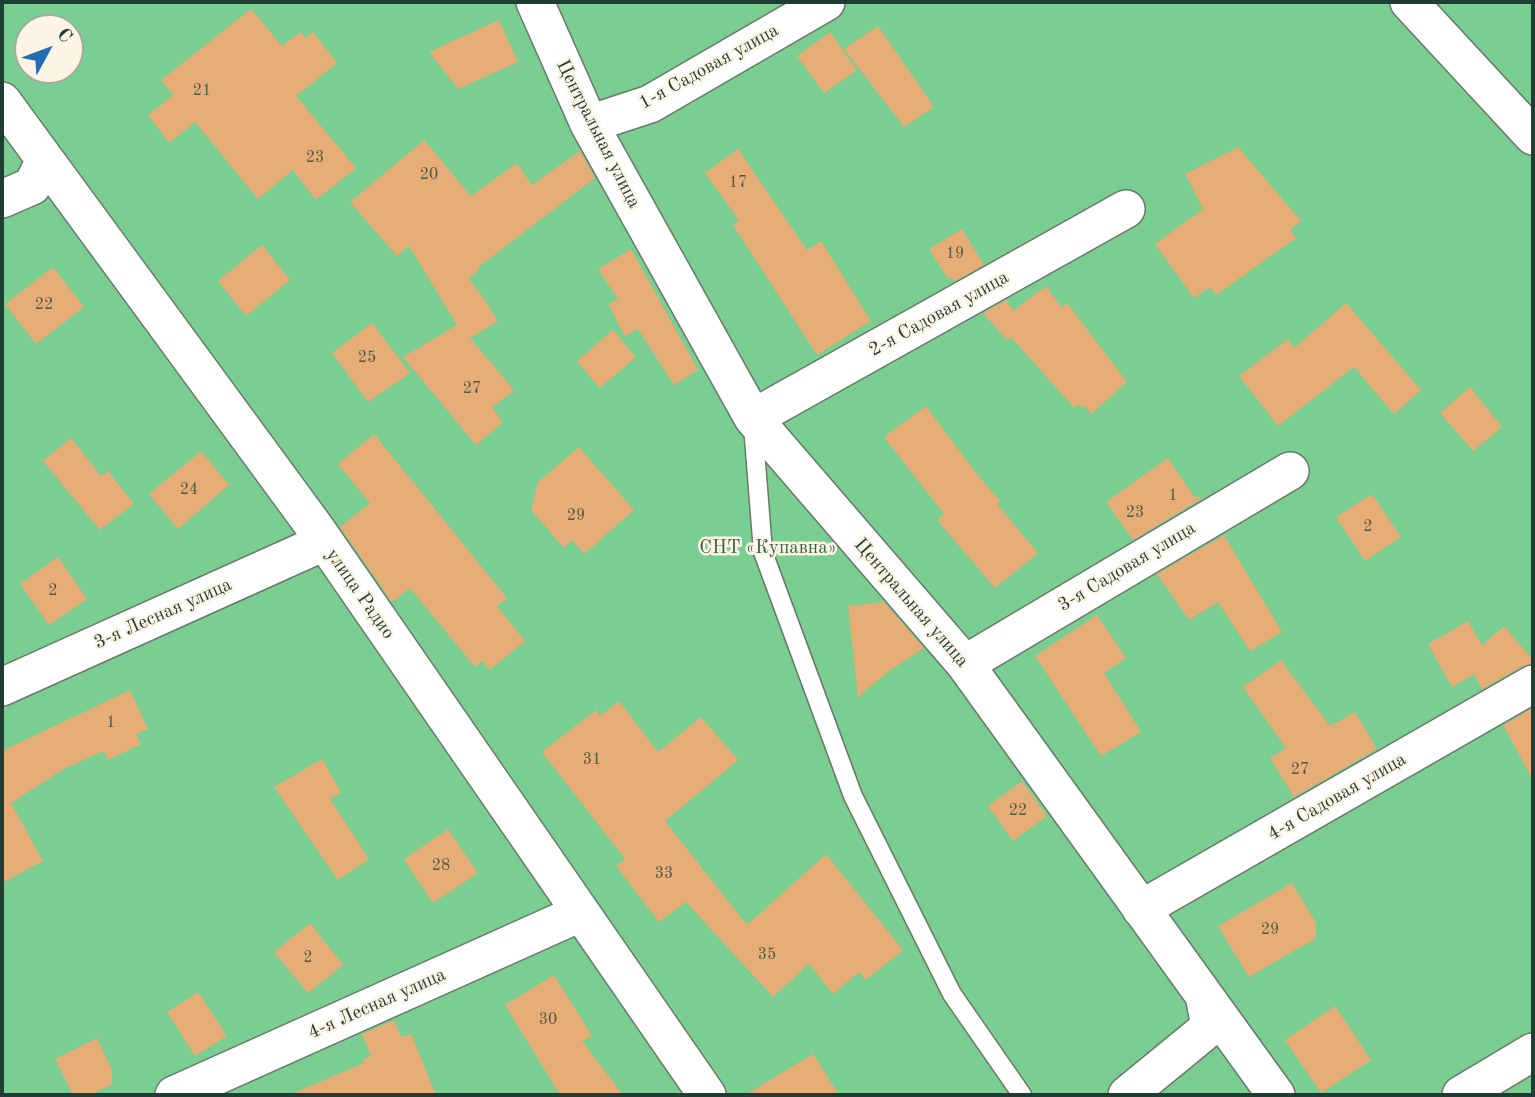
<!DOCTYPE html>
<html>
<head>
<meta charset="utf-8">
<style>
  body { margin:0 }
  #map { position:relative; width:1535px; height:1097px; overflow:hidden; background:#f1e9ce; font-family:"Old Standard TT",serif }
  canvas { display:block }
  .frame { position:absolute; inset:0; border:4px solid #1f3d34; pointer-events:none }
  .north { position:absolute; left:14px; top:14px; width:70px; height:70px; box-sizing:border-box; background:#fcf5e5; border:2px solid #a4ab9e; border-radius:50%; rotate:49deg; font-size:19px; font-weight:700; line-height:28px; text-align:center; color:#1f3d34 }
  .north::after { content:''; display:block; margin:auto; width:24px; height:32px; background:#1f6fb2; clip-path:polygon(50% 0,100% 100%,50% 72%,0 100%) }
</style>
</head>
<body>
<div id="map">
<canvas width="1535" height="1097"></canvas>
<div class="frame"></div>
<div class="north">С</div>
</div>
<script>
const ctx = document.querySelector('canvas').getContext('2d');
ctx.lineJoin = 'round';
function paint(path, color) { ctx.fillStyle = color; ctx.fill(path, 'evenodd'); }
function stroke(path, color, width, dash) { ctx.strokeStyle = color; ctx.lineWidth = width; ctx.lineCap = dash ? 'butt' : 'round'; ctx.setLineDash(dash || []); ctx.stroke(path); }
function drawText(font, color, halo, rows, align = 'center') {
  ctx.font = font + ' "Old Standard TT",serif'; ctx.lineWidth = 5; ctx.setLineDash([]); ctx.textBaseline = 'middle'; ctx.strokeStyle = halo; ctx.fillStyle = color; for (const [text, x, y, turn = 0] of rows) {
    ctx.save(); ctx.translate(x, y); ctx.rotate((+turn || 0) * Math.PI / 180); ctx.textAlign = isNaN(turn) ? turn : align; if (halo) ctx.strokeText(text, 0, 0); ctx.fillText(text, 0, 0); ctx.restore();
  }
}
paint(new Path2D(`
  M2 2H1533V1095H2ZM28 28H70V70H28Z`), '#7ace91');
paint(new Path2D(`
  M251 9 282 46 300 32 306 38 313 32 337 63 296 96 356 168 316 200 293 170 258 199 195 122 169 143 148 115 173 95 161 80Z
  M499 20 518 62 458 89 429 52Z
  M878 26 934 107 904 127 844 49Z
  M830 32 857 70 824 93 797 56Z
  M424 140 471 196 517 163 532 185 580 151 595 178 477 268 479 270 469 279 482 296 498 321 470 338 514 390 492 408 503 422 476 445 403 357 457 325 409 246 397 256 350 202Z
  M1238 147 1301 221 1290 230 1296 238 1216 295 1210 287 1194 298 1155 244 1203 209 1185 174Z
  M738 149 807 250 821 241 871 321 817 355 733 225 739 220 705 173Z
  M962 229 984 265 955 281 951 277 948 279 929 249Z
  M262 245 290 280 246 316 218 281Z
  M631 249 698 370 674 385 638 329 625 336 608 304 618 299 598 269Z
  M53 267 84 307 36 344 5 304Z
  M1046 286 1062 308 1067 303 1127 382 1091 414 1085 406 1082 408 1078 404 1074 408 1011 337 1007 340 983 313 1006 300 1013 311Z
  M1346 303 1421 390 1394 414 1354 367 1278 426 1239 376 1288 339 1294 348Z
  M372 323 410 373 368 402 332 353Z
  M613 330 636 357 600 388 577 361Z
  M1470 387 1502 427 1473 451 1440 413Z
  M926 406 976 473 1000 501 997 504 1038 553 995 588 937 520 944 514 884 437Z
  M374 434 507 598 497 606 525 641 490 670 482 661 475 667 410 588 392 602 340 527 370 503 338 464Z
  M71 438 101 476 108 471 134 504 100 530 43 461Z
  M579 447 634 510 584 554 572 540 564 548 531 510 538 482Z
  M201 451 229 485 178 529 149 494Z
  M1168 458 1195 498 1199 496 1201 499 1133 540 1106 502Z
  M1372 494 1401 537 1365 561 1336 517Z
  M1224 535 1282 632 1250 651 1218 602 1189 620 1157 574Z
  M58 557 87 599 49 625 20 584Z
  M884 602 924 648 889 671 858 697 848 606Z
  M1097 615 1126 658 1104 673 1141 732 1101 756 1035 656Z
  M1468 621 1482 645 1504 626 1533 660V663L1523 666 1482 689 1474 674 1452 687 1428 644Z
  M1281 660 1330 726 1355 712 1377 749 1294 797 1270 758 1286 748 1243 687Z
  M130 690 148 729 136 734 141 744 108 760 103 751 62 770 11 803 43 861 2 883V751Z
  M619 701 658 752 701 717 738 760 665 821 747 925 826 854 903 950 866 980 859 972 833 994 809 964 773 997 686 902 659 922 616 866 625 859 542 752 596 710 600 716Z
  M1533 708V780L1503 725Z
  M322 759 341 792 330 799 369 859 338 880 274 787Z
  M1022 781 1047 816 1013 841 988 806Z
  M448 829 478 873 433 903 404 859Z
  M1292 883 1316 923V938L1249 977 1218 926Z
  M310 923 343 965 308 993 274 952Z
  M554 975 592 1036 582 1041 623 1095H560L505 1005Z
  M198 992 227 1036 195 1056 167 1012Z
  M1335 1006 1371 1060 1321 1093 1285 1040Z
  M394 1020 401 1037 411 1034 436 1095H289L364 1063 363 1059 371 1056 362 1034Z
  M97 1038 112 1070V1084L91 1095H73L55 1059Z
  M813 1054 839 1095H745Z`), '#e6ad76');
const lane = new Path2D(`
  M753 425 763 552 853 796 952 994 1022 1095`);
const street = new Path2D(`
  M535 2 589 124 753 418 965 664 1276 1095
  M1409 2 1533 136
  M2 101 316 529 707 1095
  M589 124 650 104 826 2
  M2 199 32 186 45 160
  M753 418 1126 209
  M965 664 1290 471
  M2 687 324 542
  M1141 909 1533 684
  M174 1095 580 913
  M1127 1095 1210 1027 1204 995
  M1461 1095 1533 1052`);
stroke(lane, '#68796a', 21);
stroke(street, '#68796a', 40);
stroke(lane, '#fff', 18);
stroke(street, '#fff', 37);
drawText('16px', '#515944', null, [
  ["21",202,91],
  ["23",315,158],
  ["20",429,175],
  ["17",738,183],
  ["19",955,254],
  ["22",44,305],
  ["25",367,358],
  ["27",472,389],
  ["24",189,490],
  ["1",1173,496],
  ["23",1135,513],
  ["29",576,516],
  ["2",1368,527],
  ["2",53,591],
  ["1",111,723],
  ["31",592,760],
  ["27",1300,770],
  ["22",1018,811],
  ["28",441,866],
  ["33",664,874],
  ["29",1270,930],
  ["35",767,955],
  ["2",308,958],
  ["30",548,1020]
]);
drawText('19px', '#1f3d34', '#fcf5e5', [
  ["1-я Садовая улица",709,67,-29],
  ["Центральная улица",598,134,63],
  ["2-я Садовая улица",939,314,-29],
  ["3-я Садовая улица",1127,567,-31],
  ["улица Радио",360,594,55],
  ["Центральная улица",911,603,49],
  ["3-я Лесная улица",163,614,-24],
  ["4-я Садовая улица",1337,797,-30],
  ["4-я Лесная улица",377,1004,-24]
]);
drawText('19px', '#36614b', '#fcf5e5', [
  ["СНТ «Купавна»",768,548]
]);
</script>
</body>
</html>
